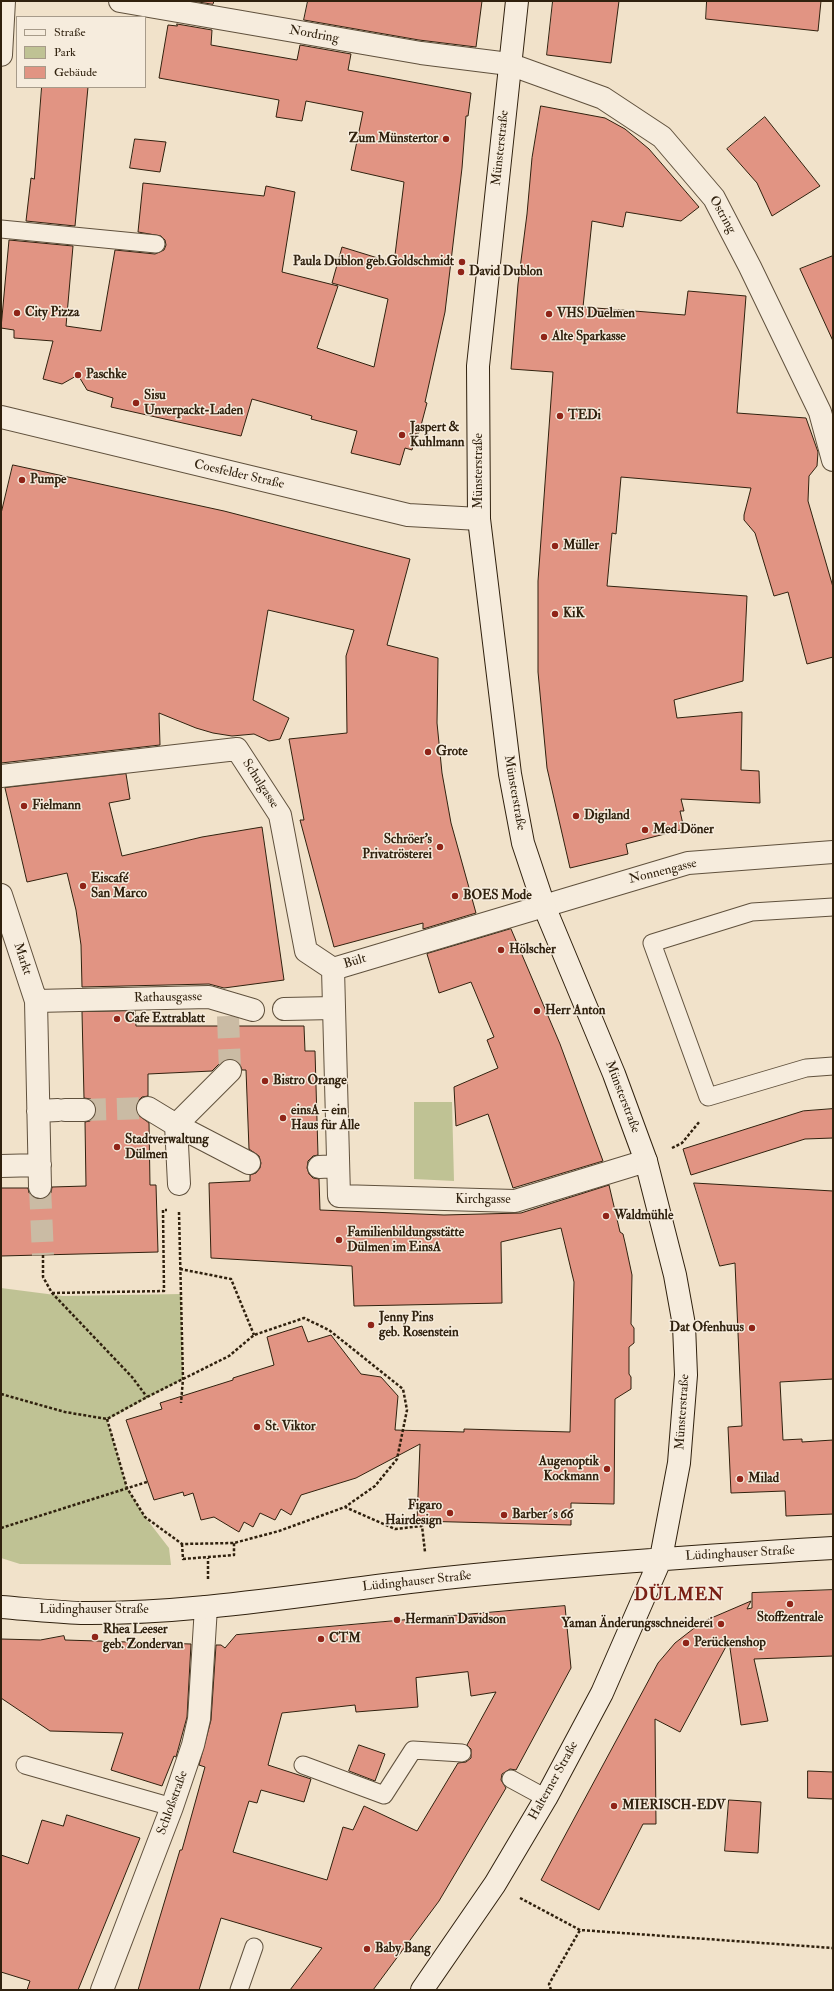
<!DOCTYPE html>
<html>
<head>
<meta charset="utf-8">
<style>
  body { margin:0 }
  #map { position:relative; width:834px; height:1991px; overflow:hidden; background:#f1e2ca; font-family:"IM FELL Double Pica",serif }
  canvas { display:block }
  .frame { position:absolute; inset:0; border:2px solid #30210e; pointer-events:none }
  .legend { position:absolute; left:16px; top:16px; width:130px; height:72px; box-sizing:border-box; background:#f6ecdd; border:1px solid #a79b8a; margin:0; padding:5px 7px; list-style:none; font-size:12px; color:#30210e }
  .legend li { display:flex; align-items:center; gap:8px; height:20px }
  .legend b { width:20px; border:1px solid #a79b8a }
</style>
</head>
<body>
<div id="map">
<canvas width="834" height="1991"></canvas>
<div class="frame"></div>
<ul class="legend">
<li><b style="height:5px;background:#f6ecdd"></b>Straße</li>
<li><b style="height:11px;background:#bfc294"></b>Park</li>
<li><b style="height:11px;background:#e19483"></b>Gebäude</li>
</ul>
</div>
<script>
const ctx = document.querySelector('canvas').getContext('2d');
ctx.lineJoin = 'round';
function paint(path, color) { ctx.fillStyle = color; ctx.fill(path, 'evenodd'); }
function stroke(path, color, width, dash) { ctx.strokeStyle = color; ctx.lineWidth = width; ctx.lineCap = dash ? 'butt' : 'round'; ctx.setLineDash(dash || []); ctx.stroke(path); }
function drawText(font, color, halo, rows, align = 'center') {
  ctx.font = font + ' "IM FELL Double Pica",serif'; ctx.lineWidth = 3; ctx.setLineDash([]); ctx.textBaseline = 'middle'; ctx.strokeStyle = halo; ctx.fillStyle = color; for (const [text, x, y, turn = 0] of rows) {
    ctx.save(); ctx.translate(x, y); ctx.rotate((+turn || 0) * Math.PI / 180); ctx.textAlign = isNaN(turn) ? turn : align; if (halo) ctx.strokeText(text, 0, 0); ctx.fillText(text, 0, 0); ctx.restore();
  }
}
paint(new Path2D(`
  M414 1102H452L454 1181 414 1179Z
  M1 1288 63 1296 181 1294 183 1379 107 1420 127 1488 145 1517 169 1548 171 1565 20 1564 1 1558Z`), '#bfc294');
const building = new Path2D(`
  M193 1H214L213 4Z
  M308 1H482L476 47 419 40 304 20Z
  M553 1H619L611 63 547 55Z
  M707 1H821L818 31 706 19Z
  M177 24 212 30 211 45 297 60 300 45 351 54 348 70 471 93 468 116H466L462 168 445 312 425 402 427 403 419 433H416L412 450 405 448 400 465 351 453 357 431 311 419 312 416 252 399 241 436 111 407 113 398 87 390 78 375 62 384 43 379 53 341 14 338V330L1 328 9 240 73 246 66 326 101 331 115 250 155 254 164 250 166 245 165 240 161 236 138 232 143 183 264 196 266 186 295 192 282 272 338 286 317 348 374 367 388 299 332 283 342 247 394 263 404 182 351 170 363 112 306 101 302 121 276 117 279 100 159 78 168 25 177 26Z
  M42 87H88L75 226 26 221 31 178 34 179Z
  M541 106 605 118 625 129 649 149 699 207 681 221 626 212 623 227 592 221 583 307 685 315 688 291 746 296 737 413 806 418 818 452 817 466 809 476 808 501 833 587V657L807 664 788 592 774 596 755 533 744 520V515L751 488 621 477 616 534 612 533 607 586 747 596 743 681 674 700 677 718 742 712 741 770 759 771 760 803 681 799 684 811H680L684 829 626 844 628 854 570 868 547 768 538 672V581L553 372 511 369 518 284 527 214 532 158Z
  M765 117 820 186 772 216 757 183 727 149Z
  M135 139 166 142 160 172 130 168Z
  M833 256V341L800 269Z
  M13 465 224 511 410 559 387 645 438 658 437 723 442 773 451 823 476 913 423 929V923L334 947 300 820H304L289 739 347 733 346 656 354 630 268 610 253 700 289 718 280 739 269 741 254 734 232 736 213 733 196 728 159 713 160 745 1 763V514Z
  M126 774 130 799 109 803 122 856 202 837 262 827 284 980 224 988 209 984 82 987 81 945 76 910 67 873 27 882 5 788Z
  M511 929 560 1044 603 1161 513 1188 488 1114 456 1126 454 1087 498 1068 487 1040 494 1037 471 982 439 993 427 954Z
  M135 1011 136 1026H304L305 1051H315L318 1155 313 1156 308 1161 307 1168 309 1174 313 1178 319 1179 320 1210 444 1215 521 1213 609 1185 620 1232 623 1234 626 1247 632 1275 631 1324 634 1328V1343L629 1347V1374L631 1377V1389L615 1399 614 1504 571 1503V1525L417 1521 420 1444 356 1478 301 1495 291 1515 281 1509 275 1520 260 1513 253 1527 244 1522 239 1532 214 1517 201 1520 193 1493 184 1496 183 1492 154 1500 126 1420 162 1409 160 1403 233 1380V1378L274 1365 267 1337 302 1326 308 1342 331 1335 361 1374 381 1377 398 1396 395 1430 464 1432V1429L570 1432 574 1282 561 1228 501 1242 502 1303 354 1306 352 1266 211 1258 209 1183 250 1181V1175L256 1173 260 1168 261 1163 259 1156 249 1149 246 1070H242L239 1062 233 1059H227L221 1062 212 1071 148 1074V1096L142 1097 138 1101 136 1108 137 1114 149 1123 150 1185H156L158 1252 1 1256V1188H28L29 1193 34 1198 41 1199 46 1198 51 1193 52 1187 86 1186 85 1122 90 1121 95 1117 96 1110 95 1104 91 1099 84 1098 82 1012Z
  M833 1109V1138L805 1139 691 1175 683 1149 803 1111Z
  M694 1183 833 1191V1379L780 1382 783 1440 802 1439V1442L833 1440V1514L786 1516 785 1491 731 1493 728 1427 742 1426 735 1263 720 1266Z
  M833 1590V1656L754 1659 768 1721 741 1725 729 1641 680 1732 655 1719 656 1824H643L599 1910 541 1880 658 1663 675 1643 702 1622 751 1601 747 1609 752 1608V1593Z
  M565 1606 571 1668 516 1770 510 1769 502 1774 501 1780 506 1788 439 1901 373 1990H290L322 1948 221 1918 199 1990H138L180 1850H182L205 1767 199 1765 211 1720 216 1645H221L225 1648 236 1635ZM468 1672 471 1696 496 1692 467 1745 471 1749V1758L466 1762 458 1763 417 1831 364 1806 353 1830 343 1827 327 1880 233 1852 249 1801 257 1803 261 1790 304 1802 311 1779 268 1765 282 1713 355 1705 356 1712 418 1707 416 1678Z
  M64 1636 65 1640 191 1644 187 1717 176 1757 174 1756 162 1786 111 1770 123 1733 50 1731 1 1698V1639L40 1640Z
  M359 1745 385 1754 375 1781 349 1771Z
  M808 1771 833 1772V1799L808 1798Z
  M729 1800 761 1802 758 1853 725 1851Z
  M67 1815 140 1838 78 1990H27L30 1981 1 1972V1855L28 1864 42 1820 63 1826Z`);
paint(building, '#e19483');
stroke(building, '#30210e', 1);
stroke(new Path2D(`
  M228 1016 230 1071
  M84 1110 148 1108
  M40 1187 43 1255`), '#cabba4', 22, [22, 11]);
const lane = new Path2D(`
  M1 229 156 244
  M833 907 752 912 652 943 708 1097 806 1068 833 1066
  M25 1765 172 1807
  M303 1765 384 1795 413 1750 462 1753
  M511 1779 546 1798
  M239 1990 254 1947`);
const street = new Path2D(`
  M120 1 421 53 509 64 603 98 662 137 714 198 750 267 820 412 833 460
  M1 55 4 1
  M1 417 408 515 479 519
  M1 776 237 749 280 815 306 951 333 969
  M1 895 36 1001 40 1187
  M333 969 339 1196 515 1201 646 1161
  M333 969 688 863 833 852
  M36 1001 209 997 253 1010
  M284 1009 334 1008
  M148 1108 176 1125 249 1163
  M65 1110H84
  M38 1111 58 1110
  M1 1166 40 1165
  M319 1167 338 1166
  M179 1184 176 1125 230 1071
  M102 1990 172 1807 193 1745 199 1719 206 1607`);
const secondary = new Path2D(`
  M1 1607C27 1609 54 1612 81 1613 197 1614 312 1593 427 1580 562 1565 697 1556 833 1548
  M422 1990 495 1884 546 1798 602 1693 661 1558 679 1463 686 1375 684 1325 675 1275 646 1161 614 1074 544 906 523 843 510 774 479 519 478 366 517 1`);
stroke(lane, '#60513d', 19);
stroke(street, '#60513d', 24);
stroke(secondary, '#30210e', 24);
stroke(new Path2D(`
  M672 1148 682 1143 700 1121
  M179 1212 183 1379 181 1403
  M43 1255V1277L52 1293 132 1377 147 1397
  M180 1269 231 1279 254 1335
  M52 1293 164 1291 163 1210H167
  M1 1394 65 1412 107 1419 147 1397 229 1356 254 1335 304 1318 329 1330 403 1389 407 1410 397 1459 375 1486 345 1507
  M107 1419 127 1488 145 1517 182 1544 234 1543 279 1531 345 1507 395 1529 422 1526 425 1552
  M1 1528 147 1482
  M182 1544 183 1559 234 1555V1543
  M208 1579V1558
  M520 1898 580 1930 833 1948
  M551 1990 549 1984 580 1930`), '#30210e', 2.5, [3, 2]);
stroke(lane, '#f6ecdd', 17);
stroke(street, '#f6ecdd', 22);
stroke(secondary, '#f6ecdd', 22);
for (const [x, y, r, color] of [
  [446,139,4,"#8f2418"],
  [462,262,4,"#8f2418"],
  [461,272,4,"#8f2418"],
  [17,313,4,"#8f2418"],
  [549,314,4,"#8f2418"],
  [544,337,4,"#8f2418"],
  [78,375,4,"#8f2418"],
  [136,403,4,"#8f2418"],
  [560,416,4,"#8f2418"],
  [402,435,4,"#8f2418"],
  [22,480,4,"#8f2418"],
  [555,546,4,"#8f2418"],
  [555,614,4,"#8f2418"],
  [428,752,4,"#8f2418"],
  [24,806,4,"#8f2418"],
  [576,816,4,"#8f2418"],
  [645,830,4,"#8f2418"],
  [440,847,4,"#8f2418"],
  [83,886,4,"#8f2418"],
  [455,896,4,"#8f2418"],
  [501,950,4,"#8f2418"],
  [537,1011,4,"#8f2418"],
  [117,1019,4,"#8f2418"],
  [265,1081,4,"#8f2418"],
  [283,1118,4,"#8f2418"],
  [117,1147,4,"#8f2418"],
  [606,1216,4,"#8f2418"],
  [339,1240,4,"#8f2418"],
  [371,1325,4,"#8f2418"],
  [752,1328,4,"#8f2418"],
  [257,1427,4,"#8f2418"],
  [607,1469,4,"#8f2418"],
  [740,1479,4,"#8f2418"],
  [450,1513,4,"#8f2418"],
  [504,1515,4,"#8f2418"],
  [790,1604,4,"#8f2418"],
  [397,1620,4,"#8f2418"],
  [721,1624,4,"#8f2418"],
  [95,1637,4,"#8f2418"],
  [321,1639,4,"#8f2418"],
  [686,1643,4,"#8f2418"],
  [614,1806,4,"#8f2418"],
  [367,1949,4,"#8f2418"]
]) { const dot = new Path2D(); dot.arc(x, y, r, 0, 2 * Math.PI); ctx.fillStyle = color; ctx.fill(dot); stroke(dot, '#f6ecdd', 1.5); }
drawText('13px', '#30210e', '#f6ecdd', [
  ["Nordring",314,35,10],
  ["Münsterstraße",501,148,-84],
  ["Ostring",722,215,60],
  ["Münsterstraße",479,471,-90],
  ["Coesfelder Straße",239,475,13],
  ["Schulgasse",260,784,57],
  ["Münsterstraße",514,793,80],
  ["Nonnengasse",663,872,-14],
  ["Markt",22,959,72],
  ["Bült",355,962,-17],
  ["Rathausgasse",168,998,-1],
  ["Münsterstraße",622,1097,69],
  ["Kirchgasse",483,1200],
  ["Münsterstraße",683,1412,-86],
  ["Lüdinghauser Straße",740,1554,-3],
  ["Lüdinghauser Straße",417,1582,-6],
  ["Lüdinghauser Straße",94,1610],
  ["Halterner Straße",554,1781,-61],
  ["Schloßstraße",173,1803,-70]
]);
drawText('bold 13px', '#30210e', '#f6ecdd', [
  ["Zum Münstertor",438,139,"right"],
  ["Paula Dublon geb.Goldschmidt",454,262,"right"],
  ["David Dublon",469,272],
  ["City Pizza",25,313],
  ["VHS Duelmen",557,314],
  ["Alte Sparkasse",552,337],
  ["Paschke",86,375],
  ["Sisu",144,396],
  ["Unverpackt-Laden",144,411],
  ["TEDi",568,416],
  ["Jaspert &",410,428],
  ["Kuhlmann",410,443],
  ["Pumpe",30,480],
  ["Müller",563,546],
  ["KiK",563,614],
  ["Grote",436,752],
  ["Fielmann",32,806],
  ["Digiland",584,816],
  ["Med Döner",653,830],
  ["Schröer’s",432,840,"right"],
  ["Privatrösterei",432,855,"right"],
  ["Eiscafé",91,879],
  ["San Marco",91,894],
  ["BOES Mode",463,896],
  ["Hölscher",509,950],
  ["Herr Anton",545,1011],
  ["Cafe Extrablatt",125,1019],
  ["Bistro Orange",273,1081],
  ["einsA – ein",291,1111],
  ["Haus für Alle",291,1126],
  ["Stadtverwaltung",125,1140],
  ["Dülmen",125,1155],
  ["Waldmühle",614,1216],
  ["Familienbildungsstätte",347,1233],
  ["Dülmen im EinsA",347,1248],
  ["Jenny Pins",379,1318],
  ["geb. Rosenstein",379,1333],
  ["Dat Ofenhuus",744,1328,"right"],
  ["St. Viktor",265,1427],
  ["Augenoptik",599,1462,"right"],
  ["Kockmann",599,1477,"right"],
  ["Milad",748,1479],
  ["Figaro",442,1506,"right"],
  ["Hairdesign",442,1521,"right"],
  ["Barber´s 66",512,1515],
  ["Stoffzentrale",790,1618,"center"],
  ["Hermann Davidson",405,1620],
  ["Yaman Änderungsschneiderei",713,1624,"right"],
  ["Rhea Leeser",103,1630],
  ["geb. Zondervan",103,1645],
  ["CTM",329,1639],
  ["Perückenshop",694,1643],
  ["MIERISCH-EDV",622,1806],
  ["Baby Bang",375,1949]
], 'left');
ctx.letterSpacing = '1px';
drawText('bold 17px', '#7a1f14', '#f6ecdd', [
  ["DÜLMEN",679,1596]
]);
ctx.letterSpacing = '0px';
</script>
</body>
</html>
